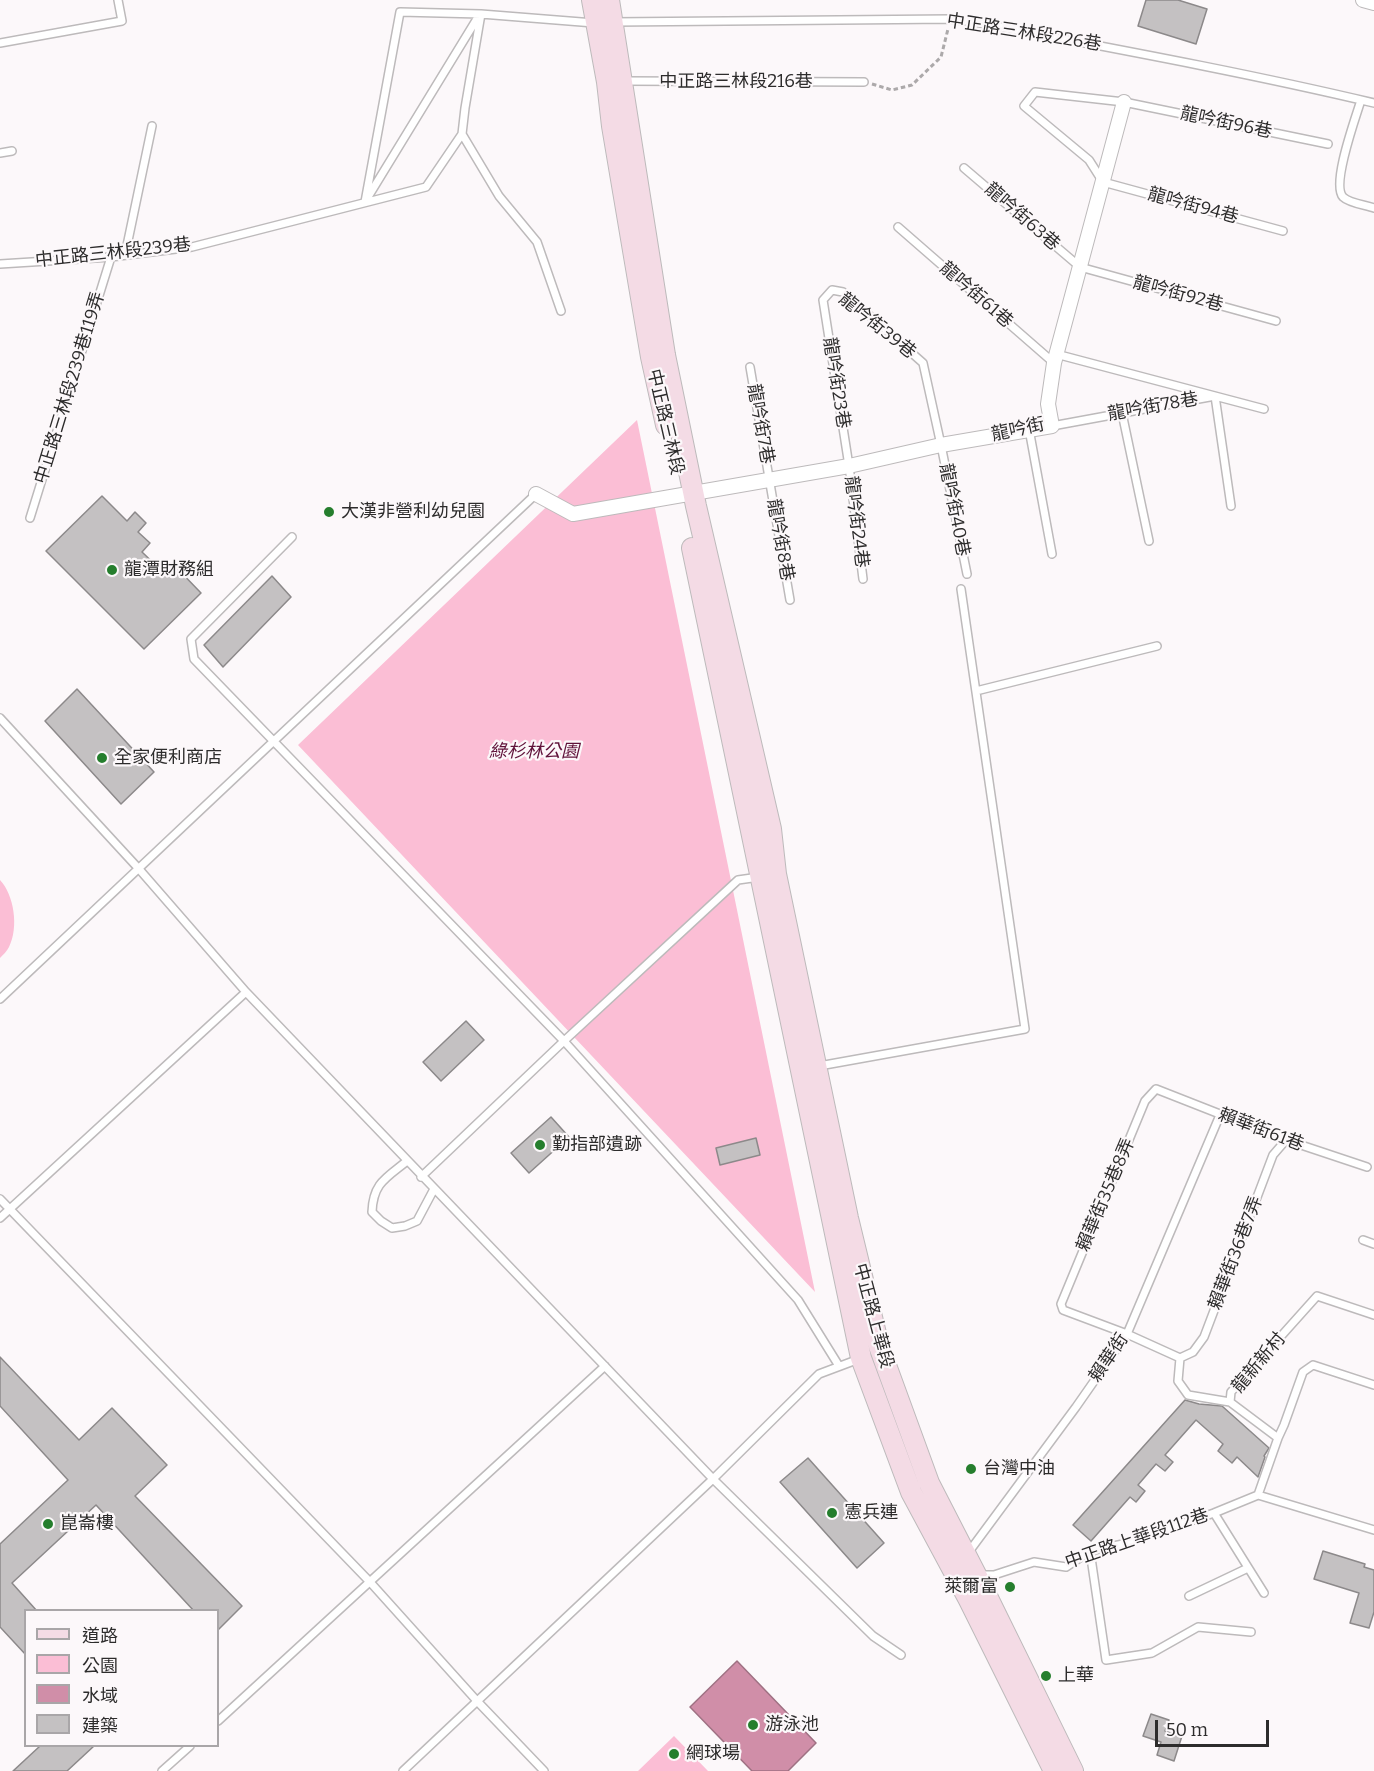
<!DOCTYPE html>
<html>
<head>
<meta charset="utf-8">
<style>
  body { margin:0 }
  #map { position:relative; width:1374px; height:1771px; overflow:hidden; background:#fcf8fa; font-family:Bitter,"Noto Sans TC",serif }
  canvas { display:block }
  .legend { position:absolute; left:24px; top:1609px; width:195px; height:138px; box-sizing:border-box; background:#fcf8fa; border:2px solid #a9a6a8; margin:0; padding:8px 10px; list-style:none; font-size:18px; color:#2d2c2c }
  .legend li { display:flex; align-items:center; gap:12px; height:30px }
  .legend b { width:30px; border:2px solid #a9a6a8 }
  .scale { position:absolute; left:1155px; top:1720px; width:114px; height:27px; box-sizing:border-box; border:3px solid #2d2c2c; border-top:0; padding-left:8px; font-size:18px; line-height:21px; white-space:nowrap; color:#2d2c2c; -webkit-text-stroke:4px #fcf8fa; paint-order:stroke }
</style>
</head>
<body>
<div id="map">
<canvas width="1374" height="1771"></canvas>
<ul class="legend">
<li><b style="height:8px;background:#f4dbe5"></b>道路</li>
<li><b style="height:16px;background:#fbbed5"></b>公園</li>
<li><b style="height:16px;background:#d08ea8"></b>水域</li>
<li><b style="height:16px;background:#c4c1c2"></b>建築</li>
</ul>
<div class="scale">50 m</div>
</div>
<script>
const ctx = document.querySelector('canvas').getContext('2d');
ctx.lineJoin = 'round';
function paint(path, color) { ctx.fillStyle = color; ctx.fill(path, 'evenodd'); }
function stroke(path, color, width, dash) { ctx.strokeStyle = color; ctx.lineWidth = width; ctx.lineCap = dash ? 'butt' : 'round'; ctx.setLineDash(dash || []); ctx.stroke(path); }
function drawText(font, color, halo, rows, align = 'center') {
  ctx.font = font + ' Bitter,"Noto Sans TC",serif'; ctx.lineWidth = 4.5; ctx.setLineDash([]); ctx.textBaseline = 'middle'; ctx.strokeStyle = halo; ctx.fillStyle = color; for (const [text, x, y, turn = 0] of rows) {
    ctx.save(); ctx.translate(x, y); ctx.rotate((+turn || 0) * Math.PI / 180); ctx.textAlign = isNaN(turn) ? turn : align; if (halo) ctx.strokeText(text, 0, 0); ctx.fillText(text, 0, 0); ctx.restore();
  }
}
paint(new Path2D(`
  M637 420 815 1292 298 745Z
  M0 880C14 895 19 927 9 947 7 951 3 955 0 958Z
  M674 1736 708 1771H638Z`), '#fbbed5');
const water = new Path2D(`
  M737 1661 816 1743 788 1771H752L690 1707Z`);
paint(water, '#d08ea8');
stroke(water, '#9f7183', 1.5);
const building = new Path2D(`
  M1146 0H1178L1207 9 1196 44 1138 26Z
  M102 496 127 521 135 512 146 523 138 532 150 543 142 552 165 574 174 565 201 593 144 649 46 551Z
  M272 576 291 597 223 667 204 645Z
  M77 689 154 772 121 804 45 721Z
  M466 1021 484 1040 441 1081 423 1062Z
  M551 1117 569 1137 529 1173 511 1153Z
  M756 1138 760 1155 720 1165 716 1148Z
  M0 1357 79 1440 112 1408 167 1465 135 1496 242 1606 218 1630V1611H194L96 1505 12 1583 37 1611H26V1655L0 1627V1544L68 1480 0 1406Z
  M1185 1400 1199 1404 1222 1406 1269 1448 1264 1456 1265 1457 1258 1477 1237 1457 1232 1463 1218 1451 1223 1444 1196 1420 1165 1455 1173 1462 1165 1471 1156 1464 1138 1485 1145 1491 1136 1502 1130 1497 1091 1541 1073 1525Z
  M808 1458 884 1543 857 1568 780 1482Z
  M1323 1551 1365 1564 1364 1567 1374 1570V1612L1369 1628 1350 1623 1359 1593 1314 1579Z
  M1151 1714 1169 1720 1165 1731 1182 1736 1174 1761 1157 1755 1161 1742 1143 1736Z
  M40 1746H94L67 1771H13Z`);
paint(building, '#c4c1c2');
stroke(building, '#8c898a', 1.5);
const lane = new Path2D(`
  M614 22 951 19 979 23C1111 48 1243 72 1374 103
  M0 43 122 21 118 0
  M624 81 864 82
  M1361 100C1356 117 1331 184 1343 197 1349 203 1365 205 1374 208
  M462 134 499 196 537 242 561 311
  M0 153 12 151
  M964 168 1080 267 1276 321
  M368 197 478 17
  M365 202 400 12 481 14
  M898 227 1054 363
  M1283 231 1103 182 1089 160 1024 106 1035 92 1124 102 1328 144
  M125 255 152 126
  M0 264 111 257 192 247 426 187 462 134 465 108 481 14 594 23
  M1056 354 1264 409
  M750 367 790 600
  M1122 413 1149 541
  M1052 426 1215 396 1231 506
  M1029 429 1052 554
  M30 518 111 257
  M292 537 191 639 194 659 564 1041 798 1300 839 1366
  M863 579 849 466 823 300 832 290 843 292 923 363 941 445 967 574
  M976 691 1157 646
  M0 718 139 869 246 992 713 1479 873 1636 901 1655
  M0 999 536 494
  M819 1066 1025 1029 961 589
  M407 1161C386 1178 373 1183 372 1212L381 1221 392 1228 405 1226 417 1221 434 1189
  M421 1177 564 1041 738 880 759 877
  M0 1199 370 1582 477 1701 544 1771
  M0 1218 246 992
  M1363 1240 1374 1244
  M1180 1358 1127 1334 1063 1310 1061 1304 1145 1101 1156 1089 1286 1140 1367 1167
  M1180 1358 1193 1352 1204 1337 1273 1155 1286 1140
  M1180 1358 1178 1381 1188 1395 1230 1402
  M1278 1438 1230 1402 1231 1392 1317 1296 1374 1315
  M1258 1495 1374 1530
  M1214 1513 1264 1593
  M1090 1551 1106 1660 1152 1653 1198 1627 1251 1632
  M968 1553 1076 1407 1127 1334 1220 1115
  M978 1575H994L1034 1562 1066 1567 1090 1551 1123 1544 1214 1513 1258 1495 1278 1438 1284 1425 1303 1372 1313 1365 1374 1385
  M1189 1596 1248 1568
  M218 1721 605 1366
  M162 1771 190 1746
  M403 1771 713 1479 819 1374 859 1359`);
const street = new Path2D(`
  M1363 0 1374 3
  M536 494 573 514 849 466 941 445 1052 426 1048 404 1054 363 1124 102`);
const secondary = new Path2D(`
  M592 0 607 82 612 126 651 357 666 425
  M609 0 665 355 696 506 771 829 776 874 848 1218 879 1346 929 1483 985 1592 1073 1771
  M692 548 861 1358 911 1492 969 1600 1054 1771`);
stroke(lane, '#bdbabb', 10);
stroke(street, '#bdbabb', 16);
stroke(secondary, '#bdbabb', 22);
stroke(new Path2D(`
  M872 84 892 90 912 85 941 57 948 29`), '#aca9aa', 3, [4.5, 3]);
stroke(lane, '#fff', 7);
stroke(street, '#fff', 14);
stroke(secondary, '#f4dbe5', 20);
for (const [x, y, r, color] of [
  [329,512,6,"#257e2d"],
  [112,570,6,"#257e2d"],
  [102,758,6,"#257e2d"],
  [540,1145,6,"#257e2d"],
  [971,1469,6,"#257e2d"],
  [832,1513,6,"#257e2d"],
  [48,1524,6,"#257e2d"],
  [1010,1587,6,"#257e2d"],
  [1046,1676,6,"#257e2d"],
  [753,1725,6,"#257e2d"],
  [674,1754,6,"#257e2d"]
]) { const dot = new Path2D(); dot.arc(x, y, r, 0, 2 * Math.PI); ctx.fillStyle = color; ctx.fill(dot); stroke(dot, '#fcf8fa', 2); }
drawText('18px', '#2d2c2c', '#fcf8fa', [
  ["中正路三林段226巷",1024,33,9],
  ["中正路三林段216巷",736,82],
  ["龍吟街96巷",1226,123,12],
  ["龍吟街94巷",1193,206,15],
  ["龍吟街63巷",1022,217,41],
  ["中正路三林段239巷",113,253,-6],
  ["龍吟街92巷",1178,294,15],
  ["龍吟街61巷",976,295,41],
  ["龍吟街39巷",877,326,39],
  ["龍吟街23巷",836,383,81],
  ["中正路三林段239巷119弄",70,388,-73],
  ["龍吟街78巷",1153,407,-10],
  ["中正路三林段",665,422,77],
  ["龍吟街7巷",760,424,80],
  ["龍吟街",1018,430,-12],
  ["龍吟街40巷",954,510,79],
  ["龍吟街24巷",856,522,83],
  ["龍吟街8巷",780,540,80],
  ["賴華街61巷",1261,1130,21],
  ["賴華街35巷8弄",1106,1195,-67],
  ["賴華街36巷7弄",1236,1253,-69],
  ["中正路上華段",873,1316,75],
  ["賴華街",1109,1358,-56],
  ["龍新新村",1259,1363,-50],
  ["中正路上華段112巷",1137,1539,-19]
]);
drawText('18px', '#2d2c2c', '#fcf8fa', [
  ["大漢非營利幼兒園",341,512],
  ["龍潭財務組",124,570],
  ["全家便利商店",114,758],
  ["勤指部遺跡",552,1145],
  ["台灣中油",983,1469],
  ["憲兵連",844,1513],
  ["崑崙樓",60,1524],
  ["萊爾富",998,1587,"right"],
  ["上華",1058,1676],
  ["游泳池",765,1725],
  ["網球場",686,1754]
], 'left');
drawText('italic 18px', '#60123a', '#fcf8fa', [
  ["綠杉林公園",534,752]
]);
</script>
</body>
</html>
